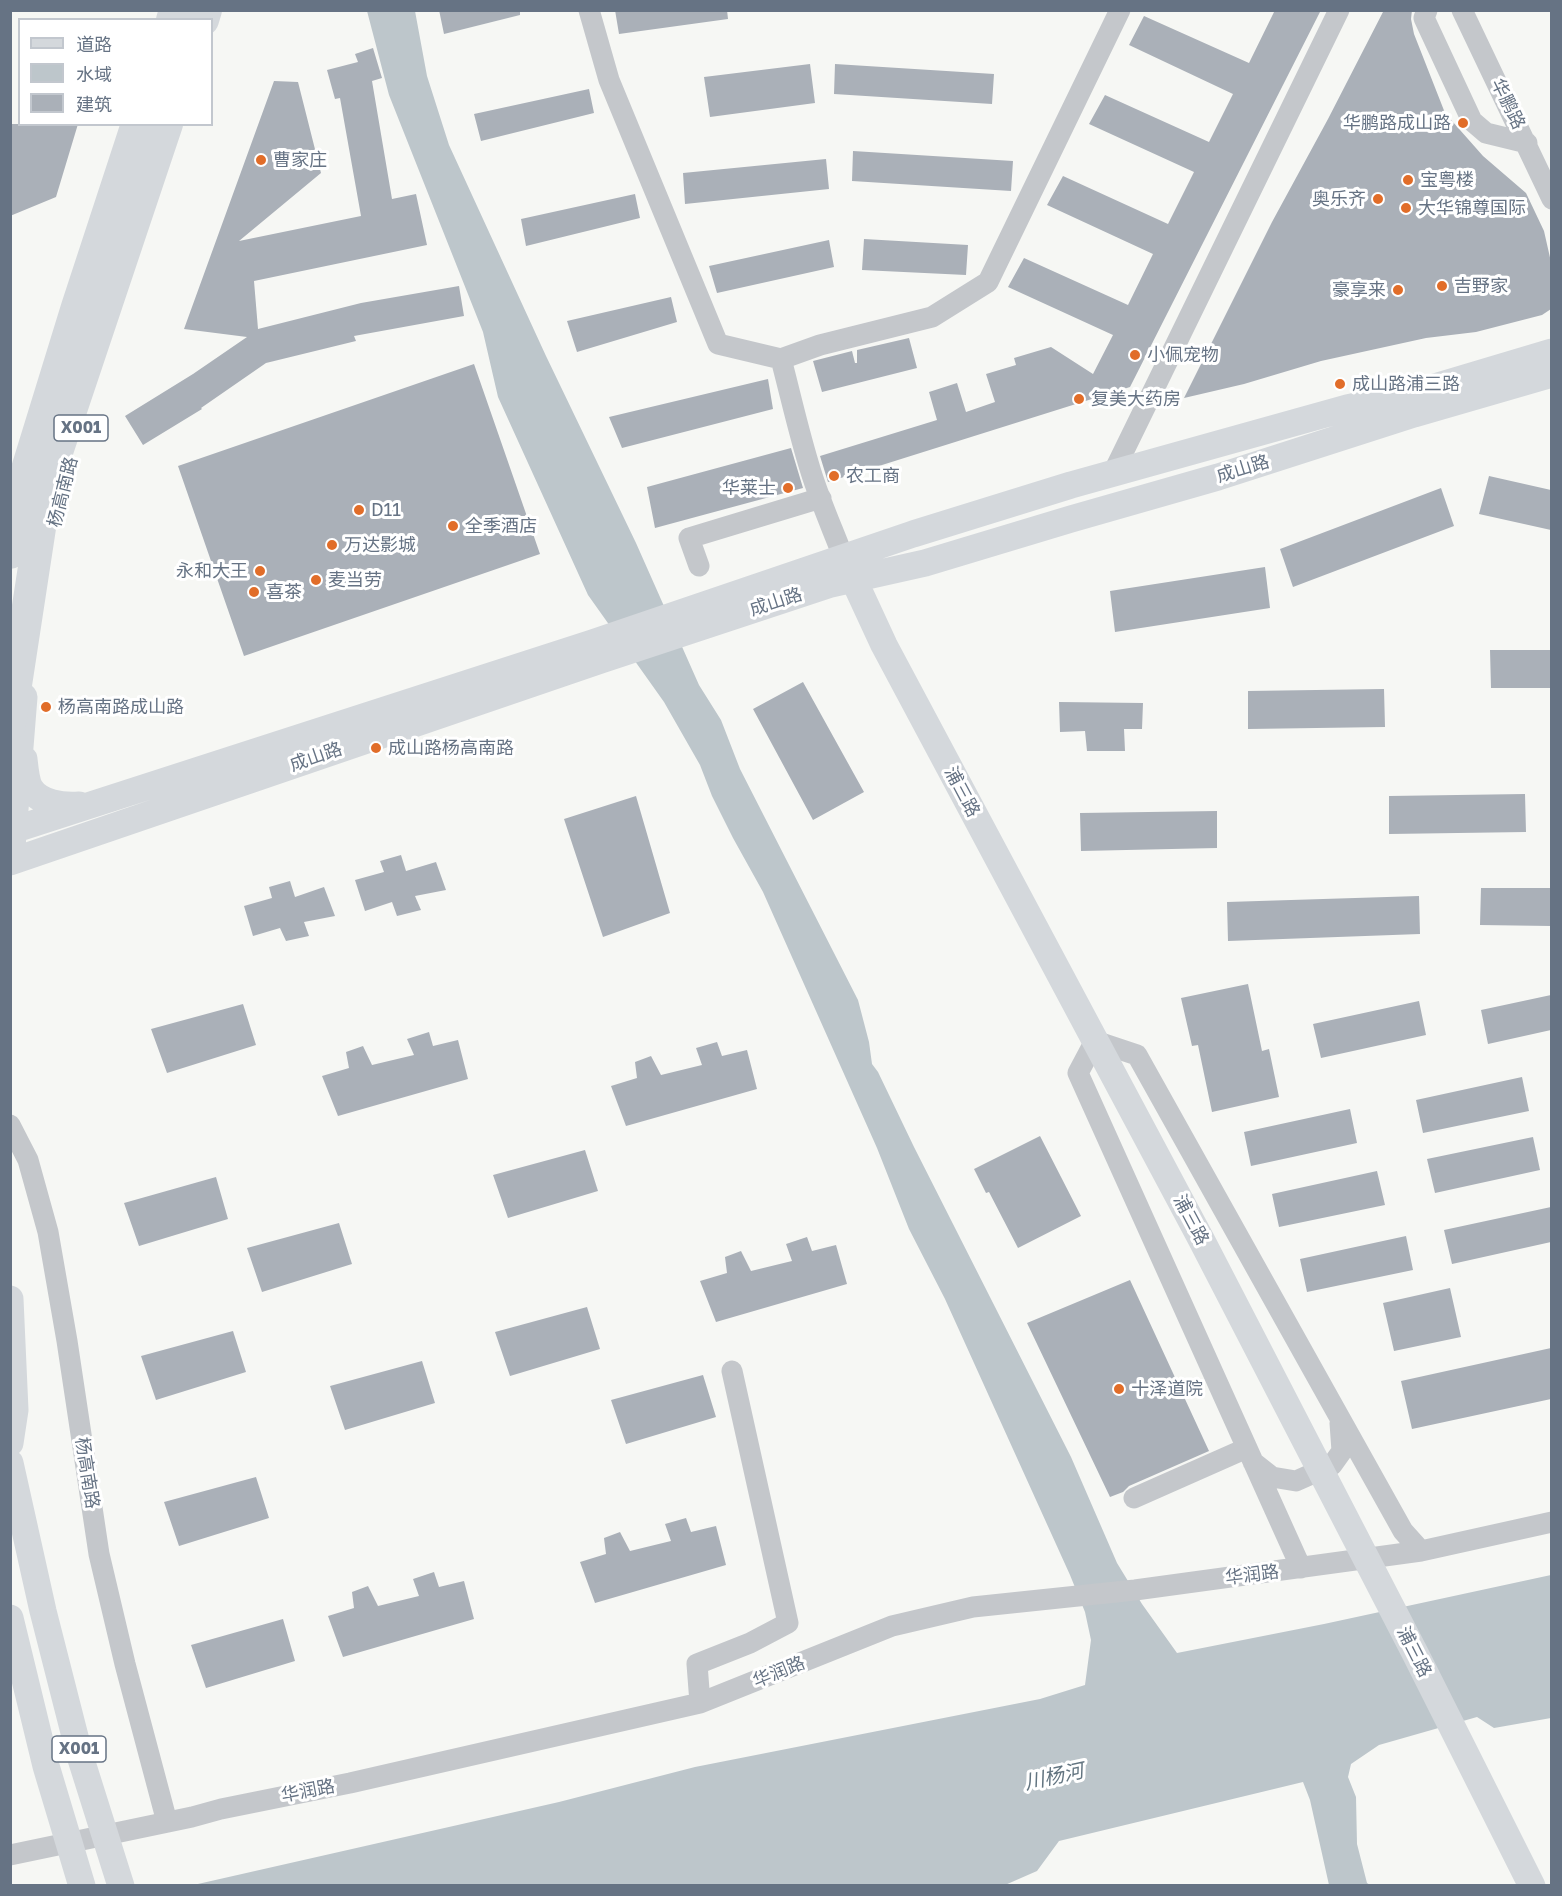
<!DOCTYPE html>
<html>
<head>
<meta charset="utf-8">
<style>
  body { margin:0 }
  #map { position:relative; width:1562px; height:1896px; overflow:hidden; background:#f6f7f4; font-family:"Golos Text","Noto Sans SC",sans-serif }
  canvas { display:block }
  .frame { position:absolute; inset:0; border:12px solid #667384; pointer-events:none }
  .legend { position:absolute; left:18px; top:18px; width:195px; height:108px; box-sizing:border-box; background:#fff; border:2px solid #c2c7ce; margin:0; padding:8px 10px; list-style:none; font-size:18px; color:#667384 }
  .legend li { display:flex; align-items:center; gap:12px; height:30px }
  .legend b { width:30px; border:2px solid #c2c7ce }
</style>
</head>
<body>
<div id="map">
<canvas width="1562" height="1896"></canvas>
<div class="frame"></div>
<ul class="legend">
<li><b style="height:8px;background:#d4d8dc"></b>道路</li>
<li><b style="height:16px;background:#bdc6cb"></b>水域</li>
<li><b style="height:16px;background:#aab0b8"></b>建筑</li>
</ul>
</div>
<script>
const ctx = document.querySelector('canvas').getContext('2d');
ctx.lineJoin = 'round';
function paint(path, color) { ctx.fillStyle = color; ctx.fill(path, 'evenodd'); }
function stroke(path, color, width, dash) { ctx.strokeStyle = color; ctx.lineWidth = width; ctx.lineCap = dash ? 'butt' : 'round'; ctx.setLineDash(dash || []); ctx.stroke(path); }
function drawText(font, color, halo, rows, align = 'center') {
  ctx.font = font + ' "Golos Text","Noto Sans SC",sans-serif'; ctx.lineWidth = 6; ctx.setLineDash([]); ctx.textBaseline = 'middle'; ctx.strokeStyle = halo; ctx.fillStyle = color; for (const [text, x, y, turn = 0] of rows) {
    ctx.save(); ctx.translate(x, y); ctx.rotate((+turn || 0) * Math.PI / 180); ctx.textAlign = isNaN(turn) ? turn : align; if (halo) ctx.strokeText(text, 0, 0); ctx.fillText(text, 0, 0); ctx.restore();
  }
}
paint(new Path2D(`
  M367 11H415L427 76 449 145 546 356 636 543 699 685 721 720 740 769 858 1000 869 1042 872 1064 878 1072 914 1147 1071 1457 1117 1563 1142 1604 1177 1653 1324 1624 1551 1575V1718L1494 1728 1477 1717 1379 1745 1351 1764 1348 1777 1356 1797 1357 1844 1367 1883 1370 1885H1329L1310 1800 1303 1782 1059 1841 1037 1871 1005 1885 189 1886 559 1802 695 1767 1040 1699 1085 1685 1091 1640 1085 1612 1070 1575 945 1299 909 1229 877 1148 763 892 733 838 712 796 700 765 664 702 588 595 498 397 483 332 389 95Z`), '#bdc6cb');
paint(new Path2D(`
  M439 10H520V15L444 34Z
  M615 10H727L728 19 619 34Z
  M1275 10H1321L1130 387 828 482 820 456 937 420 929 392 957 383 966 412 995 402 986 374 1016 365 1014 358 1051 347 1093 374 1113 335 1008 287 1024 258 1128 305 1153 254 1047 205 1063 176 1168 224 1194 172 1089 124 1105 95 1209 142 1233 94 1129 45 1144 16 1249 63Z
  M1384 10H1412L1411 19 1414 34 1445 113 1483 156 1526 193 1544 231 1551 262V309L1542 315 1476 332 1426 338 1321 361 1244 384 1184 398 1272 222 1328 119Z
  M373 48 382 78 372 81 392 199 416 194 427 245 254 281 258 329 361 303 459 286 464 316 354 336 356 341 266 363 201 408 202 409 143 445 125 416 193 374 247 337 184 329 274 81 298 82 321 173 239 241 361 216 340 98 335 99 327 70 358 62 355 54Z
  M810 64 815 103 710 117 704 77Z
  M835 64 994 74 992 104 834 94Z
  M589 89 594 113 481 141 474 114Z
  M10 124H78L56 197 10 216Z
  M853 151 1013 161 1011 191 852 181Z
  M826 159 829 189 685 204 683 173Z
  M635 194 640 218 526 246 521 219Z
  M864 239 968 245 966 275 862 270Z
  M829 240 834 267 717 293 709 266Z
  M671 297 677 322 577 352 567 321Z
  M909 338 917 368 822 392 813 361 852 351 855 363H857V350Z
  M474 364 540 554 244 656 178 466Z
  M768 379 773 409 622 448 609 417Z
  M791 448 803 488 655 528 647 487Z
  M1489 476 1551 490V530L1479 514Z
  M1441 488 1454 526 1293 587 1280 549Z
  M1265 567 1270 608 1115 632 1110 591Z
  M1490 650H1551V688H1491Z
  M803 682 864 792 813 820 753 709Z
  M1384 689 1385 727 1248 729V691Z
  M1059 702 1143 703 1142 729H1124L1125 751H1087L1085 731 1060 732Z
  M1525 794 1526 832 1389 834V796Z
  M636 796 670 913 603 937 564 819Z
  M1217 811V848L1081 851 1080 813Z
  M401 855 406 871 436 862 446 890 415 896 421 910 397 916 392 902 365 911 355 880 384 872 380 861Z
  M290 881 295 897 324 887 335 916 304 922 309 936 286 941 280 928 253 936 244 906 272 898 269 887Z
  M1481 888H1551V926L1480 925Z
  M1419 896 1420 934 1228 941 1227 902Z
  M1248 984 1262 1051 1269 1049 1279 1097 1212 1112 1198 1045 1192 1046 1181 998Z
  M1551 995V1030L1488 1044 1481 1010Z
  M1419 1001 1426 1035 1321 1058 1313 1024Z
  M243 1004 256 1045 167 1073 151 1029Z
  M429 1032 433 1046 458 1040 468 1079 338 1116 322 1076 349 1068 346 1052 363 1046 372 1065 414 1055 407 1039Z
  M717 1042 722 1056 747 1050 757 1089 626 1126 611 1086 637 1078 635 1062 651 1056 661 1075 702 1065 696 1048Z
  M1522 1077 1529 1111 1423 1133 1416 1100Z
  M1350 1109 1357 1143 1251 1166 1244 1132Z
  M1040 1136 1081 1216 1018 1248 989 1192 986 1193 974 1169Z
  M1533 1137 1540 1170 1435 1193 1427 1159Z
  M585 1150 598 1191 508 1218 493 1175Z
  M1377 1171 1385 1205 1279 1227 1272 1194Z
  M216 1177 228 1219 139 1246 124 1203Z
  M1551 1207V1242L1452 1264 1444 1230Z
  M339 1223 352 1264 262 1292 247 1248Z
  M1406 1236 1413 1270 1307 1292 1300 1259Z
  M807 1237 812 1251 836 1245 847 1284 716 1322 700 1281 727 1273 725 1257 741 1251 751 1271 792 1261 786 1244Z
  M1130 1280 1209 1451 1129 1486 1123 1492 1110 1497 1027 1323Z
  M1450 1288 1461 1337 1394 1351 1383 1303Z
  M587 1307 600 1349 510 1376 495 1332Z
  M233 1331 246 1372 156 1400 141 1356Z
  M1551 1348V1399L1412 1429 1401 1381Z
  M422 1361 435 1403 345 1430 330 1386Z
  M703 1375 716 1417 626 1444 611 1400Z
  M256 1477 269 1518 179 1546 164 1502Z
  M686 1518 691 1532 716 1526 726 1565 595 1603 580 1562 606 1554 604 1538 620 1532 630 1551 671 1541 665 1524Z
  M434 1572 439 1587 464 1581 474 1619 343 1657 328 1616 354 1608 352 1592 368 1586 378 1606 419 1596 413 1579Z
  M283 1619 295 1661 206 1688 191 1645Z`), '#aab0b8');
stroke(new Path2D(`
  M589 10 609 80 718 344 781 359
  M1427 10 1424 18 1472 121 1486 133 1527 143
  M1462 10 1552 199
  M1113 473 1339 10
  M844 559C833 530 820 501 811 472 799 434 791 397 781 359L820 345 932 317 988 282 1120 10
  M699 566 689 538 821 498
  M10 1125 28 1160 48 1232 67 1341 99 1554 125 1664 167 1822
  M1253 1462 1272 1477 1296 1481 1332 1465 1342 1451 1340 1423
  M1134 1498 1247 1448
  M1301 1568 1078 1073 1095 1041 1137 1055 1403 1531 1421 1551
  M700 1703 697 1664 750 1643 788 1623 732 1371
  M10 1855 192 1817 221 1809 350 1783 700 1703 892 1626 973 1607 1135 1590 1421 1551 1552 1522`), '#c4c7cb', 21);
stroke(new Path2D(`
  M847 565 884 645 1201 1239 1416 1655 1532 1886
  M24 759C25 768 26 781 30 788 40 804 63 806 79 805
  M10 831 592 643 913 534 1071 485 1347 408 1408 395 1552 352
  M12 847 24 697
  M10 862 601 660 831 584 925 563 1071 519 1218 477 1414 414 1552 374
  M10 1299 15 1410 10 1443
  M10 1463 43 1611 80 1756 121 1886
  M10 1618 46 1766 82 1886`), '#d4d8dc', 27);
stroke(new Path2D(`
  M172 20 175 10
  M203 20 206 10
  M10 553 24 479 77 307 137 124
  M10 724 47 482 167 124`), '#d4d8dc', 32);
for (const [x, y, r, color] of [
  [1463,123,6,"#e16d29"],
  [261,160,6,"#e16d29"],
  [1408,180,6,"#e16d29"],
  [1378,199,6,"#e16d29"],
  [1406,208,6,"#e16d29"],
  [1442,286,6,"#e16d29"],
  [1398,290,6,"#e16d29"],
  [1135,355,6,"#e16d29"],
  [1340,384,6,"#e16d29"],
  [1079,399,6,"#e16d29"],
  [834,476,6,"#e16d29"],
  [788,488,6,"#e16d29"],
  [359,510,6,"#e16d29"],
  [453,526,6,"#e16d29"],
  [332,545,6,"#e16d29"],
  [260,571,6,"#e16d29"],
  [316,580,6,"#e16d29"],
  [254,592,6,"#e16d29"],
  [46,707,6,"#e16d29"],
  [376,748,6,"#e16d29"],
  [1119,1389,6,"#e16d29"]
]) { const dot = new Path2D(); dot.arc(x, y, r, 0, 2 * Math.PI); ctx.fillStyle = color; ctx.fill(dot); stroke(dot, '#fff', 2); }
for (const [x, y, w] of [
  [81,428,54],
  [79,1749,54]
]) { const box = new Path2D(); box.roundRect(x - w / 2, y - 13, w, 26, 4.5); ctx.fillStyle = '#fff'; ctx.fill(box); stroke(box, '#667384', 1.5); }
drawText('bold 16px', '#667384', null, [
  ["X001",81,428],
  ["X001",79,1749]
]);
drawText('18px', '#667384', '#fff', [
  ["华鹏路",1508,104,64],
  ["成山路",1243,469,-17],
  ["杨高南路",63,492,-76],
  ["成山路",776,602,-18],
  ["成山路",316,757,-19],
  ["浦三路",962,792,62],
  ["浦三路",1191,1220,62],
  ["杨高南路",87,1473,81],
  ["华润路",1252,1575,-7],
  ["浦三路",1414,1652,63],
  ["华润路",779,1672,-22],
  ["华润路",308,1791,-11]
]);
drawText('18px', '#667384', '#fff', [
  ["华鹏路成山路",1451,123,"right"],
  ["曹家庄",273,160],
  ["宝粤楼",1420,180],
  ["奥乐齐",1366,199,"right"],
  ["大华锦尊国际",1418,208],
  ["吉野家",1454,286],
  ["豪享来",1386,290,"right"],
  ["小佩宠物",1147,355],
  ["成山路浦三路",1352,384],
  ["复美大药房",1091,399],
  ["农工商",846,476],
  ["华莱士",776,488,"right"],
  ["D11",371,510],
  ["全季酒店",465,526],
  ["万达影城",344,545],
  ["永和大王",248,571,"right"],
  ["麦当劳",328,580],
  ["喜茶",266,592],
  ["杨高南路成山路",58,707],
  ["成山路杨高南路",388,748],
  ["十泽道院",1131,1389]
], 'left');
drawText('italic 20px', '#627480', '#fff', [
  ["川杨河",1054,1777,-12]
]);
</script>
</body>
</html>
